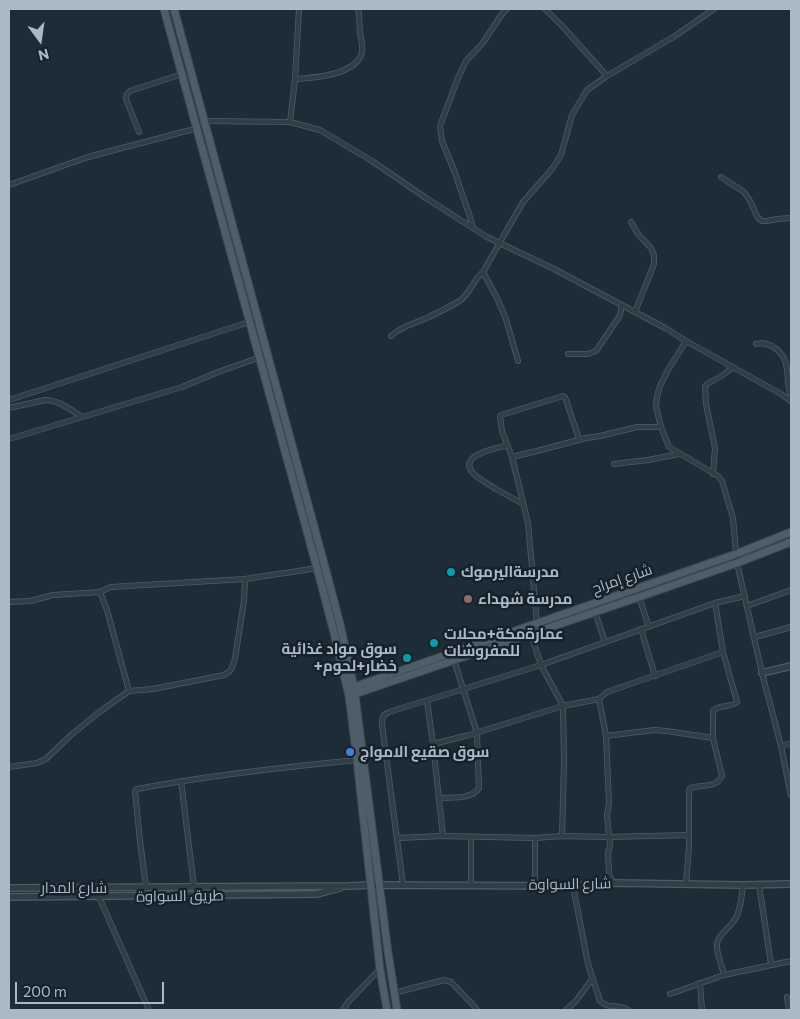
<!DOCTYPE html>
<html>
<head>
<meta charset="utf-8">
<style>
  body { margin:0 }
  #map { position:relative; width:800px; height:1019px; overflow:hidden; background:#1d2c36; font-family:Commissioner,sans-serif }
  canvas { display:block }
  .frame { position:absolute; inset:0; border:10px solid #aab9c5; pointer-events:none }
  .north { position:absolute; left:15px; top:15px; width:50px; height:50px; -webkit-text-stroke:4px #16222b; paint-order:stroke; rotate:166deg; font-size:14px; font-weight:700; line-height:20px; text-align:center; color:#aab9c5 }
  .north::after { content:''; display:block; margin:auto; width:18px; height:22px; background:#aab9c5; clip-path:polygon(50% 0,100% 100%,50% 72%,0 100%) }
  .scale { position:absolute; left:15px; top:982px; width:149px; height:22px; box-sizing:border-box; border:2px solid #aab9c5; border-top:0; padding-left:6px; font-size:15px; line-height:18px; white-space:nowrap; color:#aab9c5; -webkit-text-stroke:4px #16222b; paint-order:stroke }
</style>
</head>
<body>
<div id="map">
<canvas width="800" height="1019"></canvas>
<div class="frame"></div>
<div class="north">N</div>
<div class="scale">200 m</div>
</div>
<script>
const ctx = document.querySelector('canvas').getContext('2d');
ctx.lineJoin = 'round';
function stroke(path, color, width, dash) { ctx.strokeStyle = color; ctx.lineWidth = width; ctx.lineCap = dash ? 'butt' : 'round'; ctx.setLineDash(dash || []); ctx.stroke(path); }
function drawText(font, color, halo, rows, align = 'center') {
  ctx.font = font + ' Commissioner,Cairo,sans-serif'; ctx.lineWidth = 5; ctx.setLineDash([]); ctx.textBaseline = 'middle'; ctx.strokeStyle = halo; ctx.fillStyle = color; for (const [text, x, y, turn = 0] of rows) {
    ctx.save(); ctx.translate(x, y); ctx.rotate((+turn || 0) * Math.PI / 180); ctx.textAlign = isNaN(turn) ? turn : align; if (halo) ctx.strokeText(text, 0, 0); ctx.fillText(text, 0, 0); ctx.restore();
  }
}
const minor = new Path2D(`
  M545 9 564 28 607 76
  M295 79C314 78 357 75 362 52 363 46 361 39 360 32 359 24 360 16 358 9
  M203 121 290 122 320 130 372 161 426 198 487 237 554 269 667 329 686 341 781 394 791 401
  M290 122 295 79 299 9
  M139 132 126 99 127 94 130 91 182 74
  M721 177 744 192 749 199 758 218 762 221H767L777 219 791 218
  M9 185 88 157 164 137 182 132 197 129
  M631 222 638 234 651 248 654 255V264L635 312
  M473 228 470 217 455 173 442 141 440 126 458 78 466 61 482 44 502 14 507 9
  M391 336C400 328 411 324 422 320 434 315 447 308 458 302 471 294 472 281 483 272
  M686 341 668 370 660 386 657 396 656 407 661 427 669 447 718 476 722 481 733 518 737 563 762 673 781 746 791 796
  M756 344C764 342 768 344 775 348 793 361 784 378 791 396
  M568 354H588L596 351 619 317 621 311V305
  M518 361 506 319 497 298 483 272 523 202 552 169 561 155 572 115 587 90 607 76 675 36 714 9
  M9 400 243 324 258 321
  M9 408 45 400C59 400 71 410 82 417
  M9 439 182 387 218 372 261 357
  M507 445C498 448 477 452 471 460 462 472 489 484 496 489 505 494 514 499 523 504
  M512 457 537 451 586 438 600 436 637 427H661
  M614 464 648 460 679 454
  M713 474 715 448 706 404 705 387 707 384 723 375 733 367
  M639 597 649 627
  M9 602 30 601 53 595 100 592 111 587 245 579 318 568
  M747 606 791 590
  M595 612 605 642
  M537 624 528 523 512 457 502 431 500 417 501 415 563 396 565 397 579 439
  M641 629 655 676
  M531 634 541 665 563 706 564 762 562 836
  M755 637 791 627
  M129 691 153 689 224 675C232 672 233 665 235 658L244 601 245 579
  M599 699 606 736 609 803 607 815 610 846 608 852 609 874 613 883
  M427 701 433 744 443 836
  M606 736 654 730 667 731 713 738
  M433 744 469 735 563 706 599 699 607 692 723 652 715 603
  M781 746 791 743
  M9 767 37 763 46 759 71 735 98 713 129 691 107 610 100 592
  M181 781 194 887
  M439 798C452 797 471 800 479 788L477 733 454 660
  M397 838 443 836 535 838 562 836 609 837 689 835
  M471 884V837
  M686 884 689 847V793L690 788C702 784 716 789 722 776L713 738V711C719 704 731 708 737 702L723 652
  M403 885 382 725 383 716 389 712 541 665 715 603 745 596
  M535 885V838
  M759 885 771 964
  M573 886 588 964 600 1001C609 1010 618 1003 628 1010
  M146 887 140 841 135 791 137 789C210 775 284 767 357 760
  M99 897 149 1010
  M724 975C722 965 716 954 717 944 718 934 732 927 737 916 741 906 742 896 743 885
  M700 983 702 1010
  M394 993 444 980 451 982 474 1006 477 1010
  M670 994 724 975 791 961
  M787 997 789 1010
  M343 1010 349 1001 380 969
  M566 1010 576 1001 592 979`);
const tertiary = new Path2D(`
  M762 673 791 666
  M9 888 349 886 371 885 573 886 613 883 743 885 791 884
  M9 897 317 894 340 888`);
const primary = new Path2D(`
  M164 9 317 568 332 625 349 696 357 760 380 969 387 1010
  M174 9 325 567 340 624 354 687 388 952 397 1010
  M351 688 736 554 791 532
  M352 695 639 597 737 563 791 542`);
stroke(minor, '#4e5c65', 6);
stroke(tertiary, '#4e5c65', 8);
stroke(primary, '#3a4750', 9);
stroke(minor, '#303e47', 4.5);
stroke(tertiary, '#303e47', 5.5);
stroke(primary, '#4e5d68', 7);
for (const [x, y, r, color] of [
  [451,572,5,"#0f9aa8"],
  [468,599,5,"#8d6e63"],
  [434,643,5,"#0f9aa8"],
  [407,658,5,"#0f9aa8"],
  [350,752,5,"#3f7fe0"]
]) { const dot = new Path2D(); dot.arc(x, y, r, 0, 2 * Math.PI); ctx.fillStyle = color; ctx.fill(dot); stroke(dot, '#16222b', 2); }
drawText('bold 15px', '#aab9c5', '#16222b', [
  ["مدرسةاليرموك",461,572],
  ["مدرسة شهداء",478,599],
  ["عمارةمكة+محلات",444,634],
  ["للمفروشات",444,651],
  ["سوق مواد غذائية",397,649,"right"],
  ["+خضار+لحوم",397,666,"right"],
  ["سوق صقيع الامواج",360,752]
], 'left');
drawText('15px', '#aab9c5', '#16222b', [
  ["شارع إمراح",622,579,-19],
  ["شارع السواوة",570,884,-1],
  ["شارع المدار",74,888],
  ["طريق السواوة",180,896,-1]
]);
</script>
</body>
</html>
